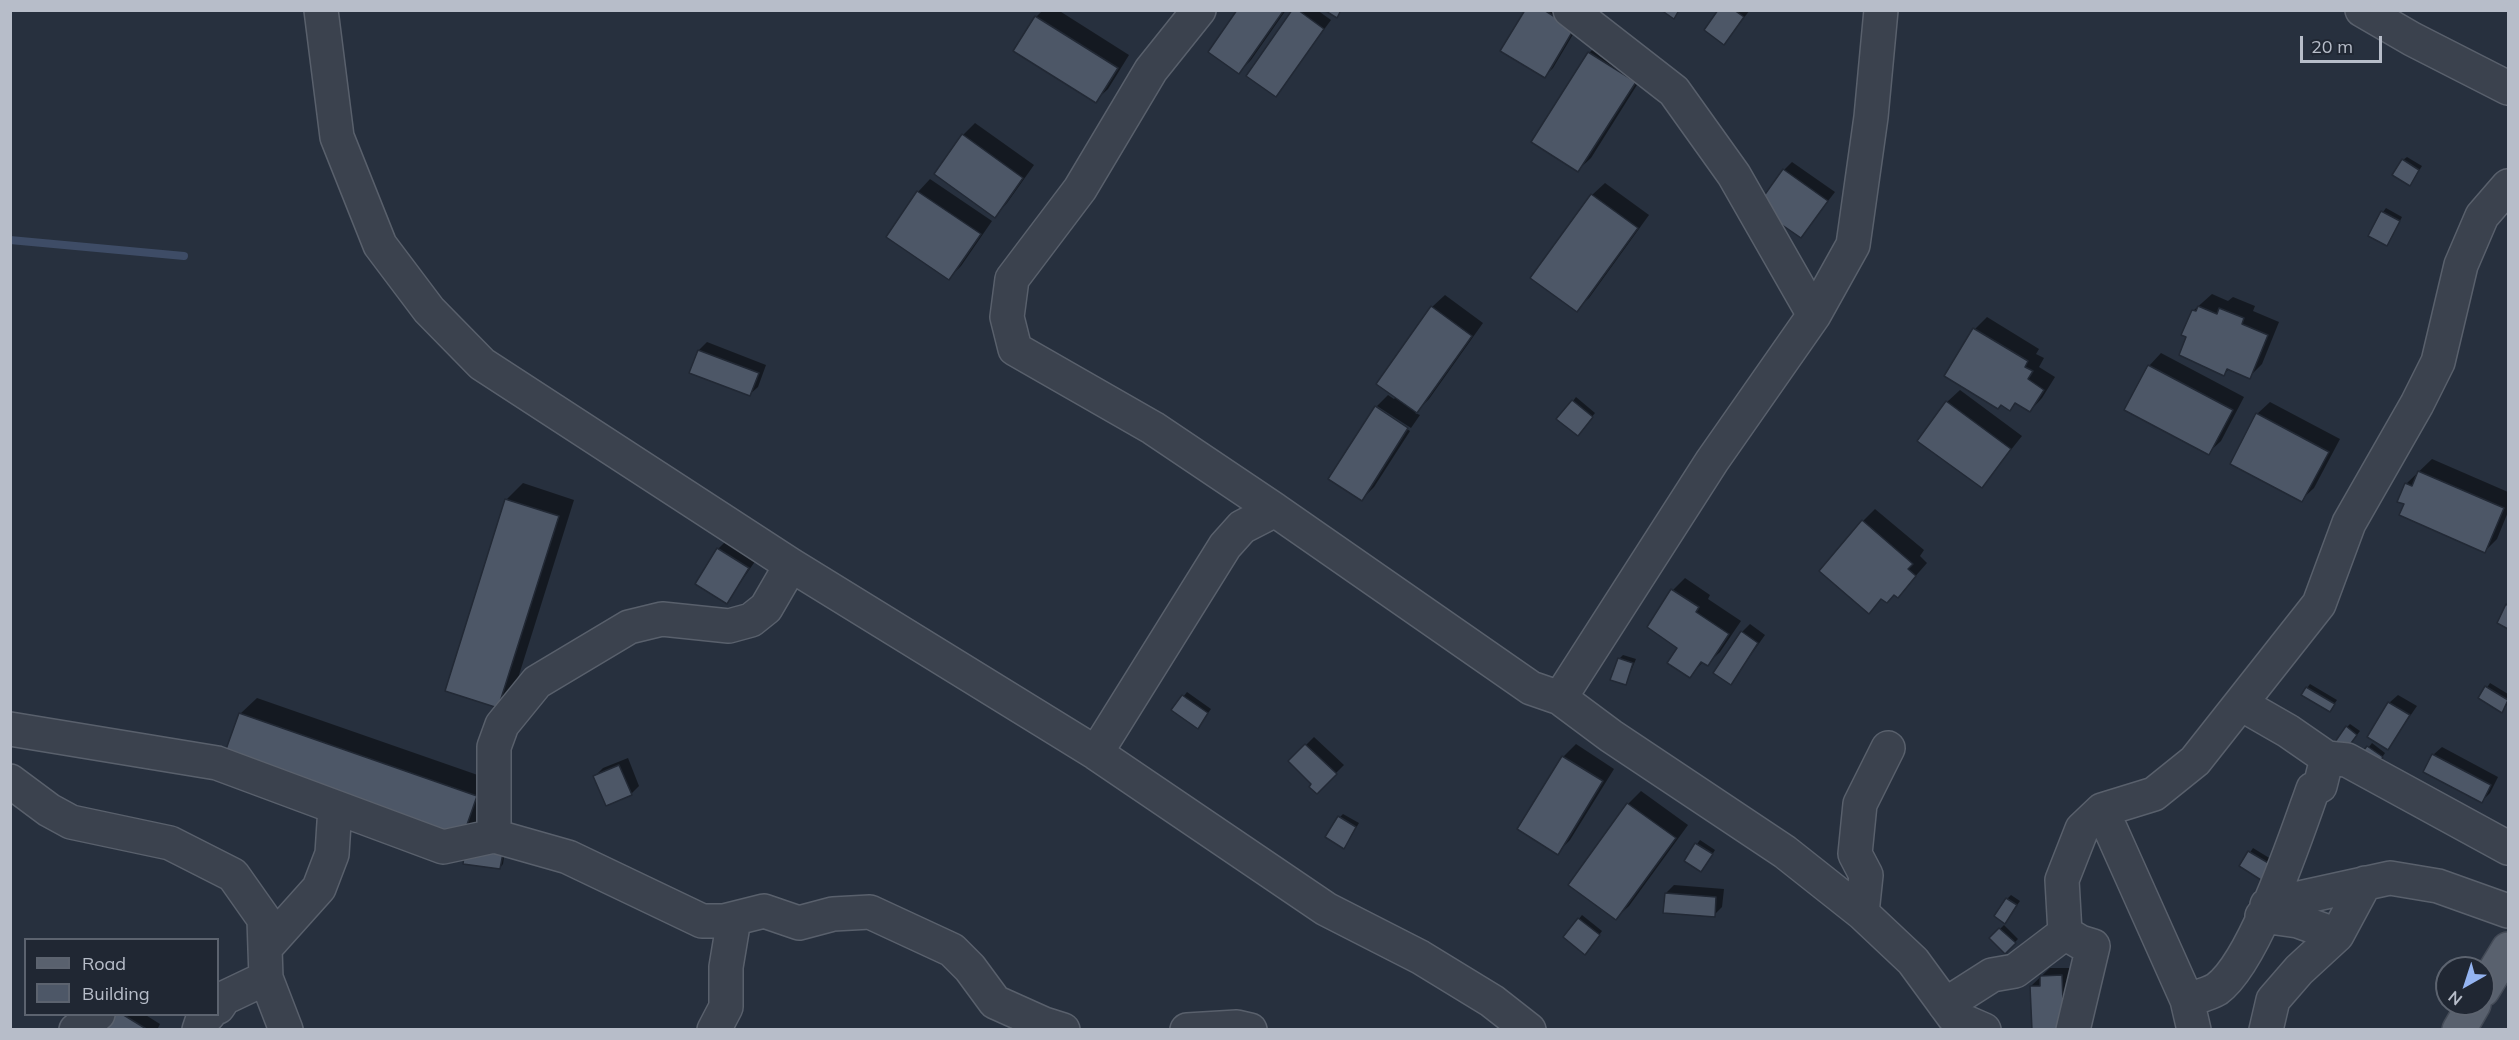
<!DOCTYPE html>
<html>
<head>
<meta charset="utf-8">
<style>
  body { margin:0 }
  #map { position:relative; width:2519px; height:1040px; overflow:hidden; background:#27303e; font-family:Mulish,sans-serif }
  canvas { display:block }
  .frame { position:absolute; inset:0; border:12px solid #b7bdc9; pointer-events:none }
  .legend { position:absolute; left:24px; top:938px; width:195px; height:78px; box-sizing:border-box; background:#202733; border:2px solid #5c636f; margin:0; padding:8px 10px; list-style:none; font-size:18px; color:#b7bdc9 }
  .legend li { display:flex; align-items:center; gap:12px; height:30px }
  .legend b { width:30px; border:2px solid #5c636f }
  .north { position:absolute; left:2435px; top:956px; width:60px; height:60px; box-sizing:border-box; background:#202733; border:2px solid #5c636f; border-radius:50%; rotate:219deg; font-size:16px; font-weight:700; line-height:24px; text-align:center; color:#b7bdc9 }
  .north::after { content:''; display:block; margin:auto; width:21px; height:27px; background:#94b4f1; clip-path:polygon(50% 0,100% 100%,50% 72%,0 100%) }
  .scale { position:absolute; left:2300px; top:36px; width:82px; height:27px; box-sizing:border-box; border:3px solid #b7bdc9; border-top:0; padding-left:8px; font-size:18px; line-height:21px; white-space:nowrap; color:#b7bdc9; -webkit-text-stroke:4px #202733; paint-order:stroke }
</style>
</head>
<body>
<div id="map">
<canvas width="2519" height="1040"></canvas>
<div class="frame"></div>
<ul class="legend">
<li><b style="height:8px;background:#59616e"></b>Road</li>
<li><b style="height:16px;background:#4d5767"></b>Building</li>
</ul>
<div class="north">N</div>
<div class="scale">20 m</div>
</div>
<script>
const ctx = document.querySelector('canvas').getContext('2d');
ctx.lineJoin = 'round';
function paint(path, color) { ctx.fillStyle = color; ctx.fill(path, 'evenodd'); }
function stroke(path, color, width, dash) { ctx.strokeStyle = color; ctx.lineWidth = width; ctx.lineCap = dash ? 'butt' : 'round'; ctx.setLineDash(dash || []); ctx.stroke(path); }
paint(new Path2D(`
  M1043 10H1058L1129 55 1108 89 1095 101 1036 17Z
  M1239 10H1286L1251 60 1239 72Z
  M1294 10H1317L1331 20 1276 95Z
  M1526 10H1565L1581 21 1553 68 1545 76Z
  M1720 10H1750L1724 43Z
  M1602 40 1647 69 1591 158 1578 170 1533 141 1589 53Z
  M975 123 1034 165 1007 203 995 216 963 135Z
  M2407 157 2422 166 2413 180 2403 160Z
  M1792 162 1835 192 1801 236 1784 170Z
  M930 179 992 221 961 266 949 278 888 236 918 192Z
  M1605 183 1649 215 1589 298 1576 310 1592 195Z
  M2386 208 2402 217 2390 240 2383 212Z
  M2212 294 2228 301 2233 297 2255 306 2253 311 2279 322 2262 364 2249 377 2230 368 2224 374 2193 311Z
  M1445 295 1483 323 1429 399 1415 413 1420 415 1411 428 1377 406 1388 395 1394 399 1396 397 1432 307Z
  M1987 317 2039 349 2036 354 2044 358 2039 367 2055 377 2042 398 2030 411 2016 402 2010 409 1946 376 1975 329Z
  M707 342 766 365 758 387 749 395 699 350Z
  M2161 353 2244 397 2221 441 2208 453 2149 366Z
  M1960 390 2022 436 1982 486 1947 402Z
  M1576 397 1595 413 1581 430 1573 401Z
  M2270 402 2340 439 2314 488 2301 500 2257 414Z
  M1377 407V409L1410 431 1374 487 1362 499 1330 479Z
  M2432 459 2508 492V512L2497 539 2485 551 2406 504V484Z
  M523 483 574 500 514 691 498 707 447 690 507 499Z
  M1875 509 1924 550 1920 556 1927 563 1898 596 1895 593 1882 598 1868 612 1863 521Z
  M726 541 756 560 727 602 718 549Z
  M1685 578 1710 595 1708 599 1741 621 1720 652 1707 664 1703 662 1690 676 1679 647 1673 590Z
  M1750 624 1765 635 1731 683 1742 632Z
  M1623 655 1636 659 1626 683 1619 659Z
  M2490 683 2508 694V703L2502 711 2480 698Z
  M2310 684 2337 700 2330 710 2307 688Z
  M1187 692 1211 709 1201 723 1173 710Z
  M2398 695 2417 706 2388 748 2389 703Z
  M257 698 492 780 478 821 462 837 240 714Z
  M2350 724 2360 731 2350 744 2347 727Z
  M1314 737 1344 765 1317 792 1314 784 1290 761Z
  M2372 743 2385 753 2377 765 2360 759Z
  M1576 744 1614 769 1570 840 1557 853 1519 829 1563 757Z
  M2442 747 2498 777 2490 793 2482 801 2433 755Z
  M628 758 639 786 631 794 595 776 603 768Z
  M1641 791 1688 825 1629 906 1616 918 1570 884 1628 804Z
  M1343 814 1359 823 1347 843 1340 817Z
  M1700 840 1715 850 1705 866 1697 844Z
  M468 843 506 845 503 864 500 868Z
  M2253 848 2284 867 2241 866Z
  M1674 885 1724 889 1722 907 1714 915 1666 893Z
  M2011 895 2020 901 2008 918 2007 899Z
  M1582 915 1602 931 1589 949 1565 937Z
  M2004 925 2018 939 2005 952 1991 938Z
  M2050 968H2069L2072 1024 2031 986Z
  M109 1014H144L160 1024 157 1030H100Z`), '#0007');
stroke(new Path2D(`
  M10 240 184 256`), '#3e4c66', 8);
const building = new Path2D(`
  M1237 10H1284L1239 74 1208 52Z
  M1292 10H1298L1324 29 1276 97 1246 76Z
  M1324 10H1341L1337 18Z
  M1525 10H1544L1574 29 1545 78 1500 51Z
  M1661 10H1679L1674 19Z
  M1718 10H1734L1744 17 1724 45 1704 30Z
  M1035 16 1118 68 1096 103 1013 51Z
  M1588 52 1636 82 1578 172 1531 142Z
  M962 134 1023 178 995 218 934 174Z
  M2402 159 2419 170 2410 186 2392 175Z
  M1783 169 1828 201 1801 238 1756 207Z
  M917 191 981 234 949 280 886 237Z
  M1591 194 1638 228 1577 312 1530 278Z
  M2381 211 2400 221 2387 246 2368 236Z
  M1431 306 1472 336 1417 413 1376 384Z
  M2198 306 2217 314 2219 308 2244 318 2242 324 2268 335 2250 379 2227 369 2224 376 2179 355 2186 337 2181 335 2192 310 2196 311Z
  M1973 328 2028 361 2025 367 2033 371 2028 379 2044 390 2030 412 2015 403 2010 411 2001 405 1998 409 1944 376Z
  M698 350 759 373 750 396 689 373Z
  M2148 365 2233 410 2209 455 2124 410Z
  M1572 400 1593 417 1578 436 1556 419Z
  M1946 401 2011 449 1982 488 1917 441Z
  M1375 406 1408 428 1362 501 1328 479Z
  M2256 413 2329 452 2302 502 2230 464Z
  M2418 471 2504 508 2485 553 2399 515 2404 504 2397 502 2405 483 2412 486Z
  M505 499 559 516 498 708 445 691Z
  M1862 520 1913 564 1908 569 1916 576 1898 598 1894 595 1887 603 1881 599 1869 614 1819 571Z
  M717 548 749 568 727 604 695 584Z
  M1671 589 1699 607 1696 612 1729 634 1708 666 1701 662 1690 678 1667 663 1677 648 1647 627Z
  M2506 604 2508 606V629L2497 623Z
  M1741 631 1758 643 1731 685 1713 673Z
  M1618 658 1633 663 1626 685 1610 680Z
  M2485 686 2508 700 2502 713 2478 698Z
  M2306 687 2335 704 2330 712 2301 695Z
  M1182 695 1208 713 1198 729 1171 710Z
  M2388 702 2410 715 2388 750 2367 737Z
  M239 713 477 796 462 839 224 755Z
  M2346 726 2357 735 2346 750 2335 742Z
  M1305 744 1337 774 1317 794 1309 787 1311 784 1288 761Z
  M2367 746 2383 757 2373 771 2357 759Z
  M2432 754 2491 785 2482 803 2423 772Z
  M1562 756 1603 781 1558 855 1517 829Z
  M619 765 632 795 606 806 593 776Z
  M1627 803 1676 838 1616 920 1568 885Z
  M1338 816 1356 827 1344 849 1325 837Z
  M466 842 504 848 500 869 463 864Z
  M1695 843 1713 854 1701 872 1684 861Z
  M2248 851 2282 871 2272 887 2239 866Z
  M1665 893 1716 897 1715 917 1663 913Z
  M2006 898 2017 905 2005 924 1994 916Z
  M1578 918 1600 935 1585 955 1563 937Z
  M1999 928 2016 943 2005 954 1989 938Z
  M2062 975 2064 1030H2032L2030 986H2040V976Z
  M107 1014H122L148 1030H98Z`);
paint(building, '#4d5767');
stroke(building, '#222935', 1.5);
const minor = new Path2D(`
  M321 10 337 137 380 245 429 310 482 364 791 565 1096 753 1326 909 1420 957 1492 1001 1529 1030
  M1199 10 1151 70 1080 189 1012 279 1007 317 1015 349 1153 428 1275 510
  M1570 10 1674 91 1734 175 1814 315
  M2362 10 2412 39 2508 88
  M1560 698 1712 461 1814 315 1853 245 1871 117 1881 10
  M2241 704 2288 731 2327 758 2347 760 2508 848
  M10 729 217 763 443 847 494 836 568 857 702 921H724L764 911 799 923 833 914 870 912 952 950 970 968 995 1002 1044 1024 1063 1030
  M1096 753 1225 546 1242 527 1275 510 1531 688 1560 698 1611 736 1785 852 1862 913 1913 961 1954 1017 1984 1030
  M10 781 49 810 71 822 170 843 233 875 264 919 266 978 286 1030
  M2102 810 2187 1000 2194 1030
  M494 836V747L502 725 537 682 629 627 662 619 729 626 751 620 766 608 791 565
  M2267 905 2390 878 2438 886 2508 911
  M1862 913 1866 875 1855 854 1860 804 1888 748
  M2262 916 2298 921 2337 935
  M267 946 319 888 332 854 335 807
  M2187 1000C2196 997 2209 994 2217 989 2255 961 2296 836 2313 789L2320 786 2327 758
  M1945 1005 1992 975 2015 971 2065 933
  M218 1007 224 998 266 978
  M76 1030 98 1014
  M199 1030 202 1021 209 1014
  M714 1030 726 1007V967L734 919
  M1187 1030 1237 1027 1250 1030
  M2073 1030 2093 946 2080 942 2065 933 2062 880 2082 829 2102 810 2154 794 2195 761 2319 604 2349 523 2417 404 2438 362 2461 265 2482 216 2508 186
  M2266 1030 2273 1000 2299 970 2337 935 2365 883`);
const major = new Path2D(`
  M2483 990 2508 949
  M2459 1030 2474 1004`);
stroke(minor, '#59606c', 36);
stroke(major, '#444b57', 36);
stroke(minor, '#3b424e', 33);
stroke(major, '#59616e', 33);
</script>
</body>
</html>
